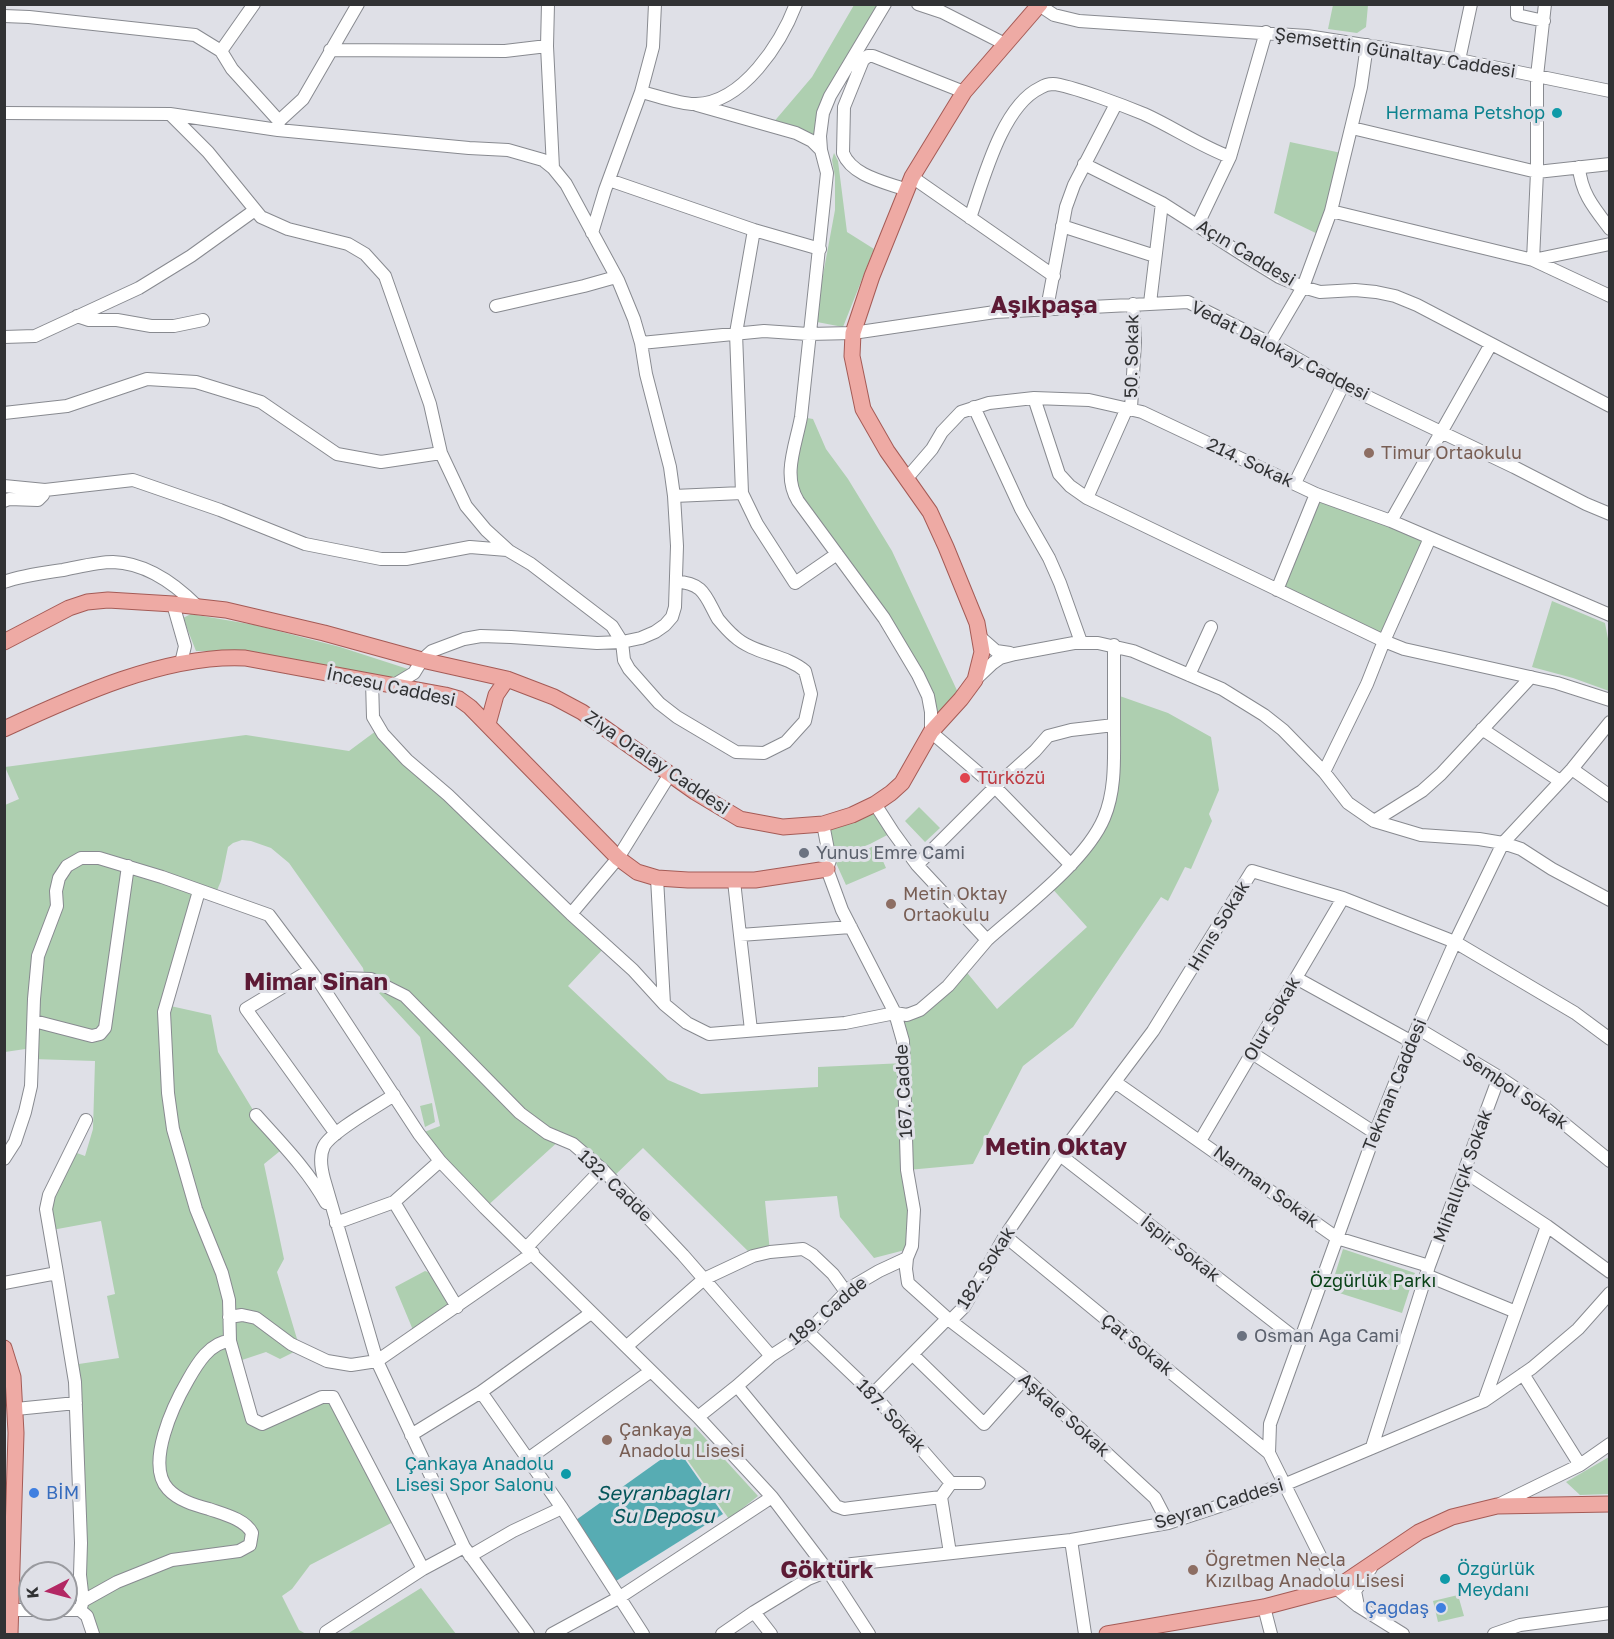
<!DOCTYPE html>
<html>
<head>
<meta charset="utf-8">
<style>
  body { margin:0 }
  #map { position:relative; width:1614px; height:1639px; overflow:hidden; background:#dfe0e7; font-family:"Golos Text",sans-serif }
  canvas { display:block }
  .frame { position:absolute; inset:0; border:6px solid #313234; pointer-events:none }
  .north { position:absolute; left:18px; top:1561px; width:60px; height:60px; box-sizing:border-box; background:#dfe0e7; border:2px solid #999a9f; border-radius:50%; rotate:264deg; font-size:16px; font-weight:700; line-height:24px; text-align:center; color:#313234 }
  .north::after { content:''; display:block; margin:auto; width:21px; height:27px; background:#b32864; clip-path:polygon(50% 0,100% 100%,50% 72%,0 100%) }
</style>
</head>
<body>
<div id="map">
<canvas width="1614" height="1639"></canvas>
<div class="frame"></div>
<div class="north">K</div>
</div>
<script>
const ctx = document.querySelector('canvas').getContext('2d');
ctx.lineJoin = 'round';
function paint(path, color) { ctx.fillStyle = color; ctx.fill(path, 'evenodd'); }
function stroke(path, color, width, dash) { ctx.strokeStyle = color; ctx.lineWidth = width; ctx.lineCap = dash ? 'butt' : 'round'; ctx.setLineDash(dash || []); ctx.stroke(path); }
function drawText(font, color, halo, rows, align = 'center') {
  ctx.font = font + ' "Golos Text",sans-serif'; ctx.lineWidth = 6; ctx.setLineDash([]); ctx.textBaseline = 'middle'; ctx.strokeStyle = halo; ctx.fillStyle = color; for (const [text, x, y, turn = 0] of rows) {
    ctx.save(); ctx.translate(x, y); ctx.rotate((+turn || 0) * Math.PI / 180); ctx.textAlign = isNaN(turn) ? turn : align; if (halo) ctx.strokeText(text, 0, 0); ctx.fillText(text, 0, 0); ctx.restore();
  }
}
paint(new Path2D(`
  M854 5H883L815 135 772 124 812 77Z
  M1333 5H1368L1366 27 1357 33 1328 29Z
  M1290 142 1346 154 1322 236 1274 213Z
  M834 153 838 161 847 232 874 249 843 327 817 322 815 318 835 210V177L832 160Z
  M801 417 813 419 826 449 848 479 892 551 961 699 931 732 918 675 794 495Z
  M1316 494 1430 538 1384 641 1277 590Z
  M1552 601 1605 623 1609 644V691L1573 678 1532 667Z
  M191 614 255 625 340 647 408 669 407 673 386 680 231 651H196L183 618Z
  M1114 694 1168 713 1211 737 1219 790 1209 814 1212 821 1191 869 1185 867 1168 901 1161 897 1073 1027 1023 1066 973 1164 908 1170 914 1210 905 1250 874 1258 840 1217 837 1196 765 1201 770 1252 753 1256 643 1148 611 1179 561 1139 485 1208 419 1134 440 1126 420 1037 365 978 363 968 289 863 271 848 251 841 242 840 233 843 228 847 221 881 215 895 199 891 166 1005 211 1015 218 1052 256 1115 285 1147 264 1164 284 1259 277 1272 300 1349 280 1359 266 1352 236 1362 254 1422 326 1396 397 1520 310 1565 292 1589 282 1596 299 1630 306 1634H93L87 1616 72 1365 119 1358 107 1296 115 1294 101 1221 52 1230 45 1198 66 1149 85 1156 93 1129 95 1061 33 1059 32 1048 5 1052V805L19 799 5 767 246 735 349 751 380 728 606 946 568 986 668 1080 701 1094 818 1087V1067L905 1063 895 1013 907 1015 964 969 997 1009 1087 927 1049 885 1104 818Z
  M875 804 893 832 870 844 830 860 823 824Z
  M919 807 940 828 925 842 905 821Z
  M876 845 886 868 846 885 836 863Z
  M432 1103 435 1122 425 1127 420 1106Z
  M1343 1249 1415 1273 1402 1313 1330 1290Z
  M425 1271 428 1272 450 1304 413 1330 395 1287Z
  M695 1427 758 1496 729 1519 672 1438Z
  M1609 1457V1494L1580 1495 1566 1482Z
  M421 1588 456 1634H347Z
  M1458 1595 1464 1616 1438 1622 1433 1601Z`), '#aecfb0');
paint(new Path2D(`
  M677 1448 723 1514 616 1581 576 1520Z`), '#57acb3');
const minor = new Path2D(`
  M548 4 547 46 553 168
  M885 4 830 96 823 113 820 136 821 150 827 173 801 417C796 445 782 475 798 501L884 618 918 675 928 696 931 712V732L995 787 1071 865
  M918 4 942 12 1005 44
  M1517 4V15L1544 21
  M1545 4 1537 76V172L1533 260 1610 296
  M1039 5 1054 15 1079 21 1307 36 1459 60 1610 91
  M4 16 29 17 195 35 221 51 232 69 279 121 278 130
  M330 50 505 51 547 46
  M221 51 254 4
  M1459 60 1471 4
  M641 92 653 47 655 4
  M697 105 796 133 812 141 821 150
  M4 113 170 114 278 130 469 148 508 150 543 160 553 168 566 184 618 280 634 319 641 343 646 374 670 467 674 496 677 546 675 607 672 617 665 625 655 632 641 638 622 642 597 643 511 637 481 636 464 639 432 651 422 660 414 673 394 685
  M170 114 208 152 261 217 288 229 348 244 365 254 385 276 430 404 441 453 466 506 486 530 509 551 531 564 612 626 622 642 624 660 629 669 659 703 677 717 736 752 764 753 786 742 805 721 811 694 805 671C785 654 753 654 734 636 728 631 723 625 718 619 706 598 704 582 676 582
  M279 121 303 99 358 4
  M1352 128 1537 172 1610 164
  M1084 164 1162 203 1248 258 1279 277 1303 287 1320 292 1355 290 1376 292 1395 296 1417 305 1610 406
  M1579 167C1581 193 1594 208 1610 229
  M912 177 1054 276
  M609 180 754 230 820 249
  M907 190C885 182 852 176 843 153L844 107 863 60 868 56H873L964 92
  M1331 211 1533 260 1610 244
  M970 218C983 181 1002 106 1040 88 1043 86 1049 84 1053 84 1070 85 1127 107 1144 114 1173 127 1200 146 1230 157
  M1198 224 1230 157 1266 32
  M1062 226 1155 256
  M754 230 736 333 742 493 757 524 795 583 837 554
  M592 233 605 190 641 92C655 95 682 105 696 104 743 103 781 43 796 4
  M1150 303 1162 203
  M496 306 584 286 616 277
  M1047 308 1066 207 1074 185 1116 104
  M77 316 89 320H117L151 326H174L203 320
  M4 337 35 336 139 288 191 256 255 210
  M641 343 764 331 808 334 853 333 995 312 1188 302 1270 343 1343 385 1514 467 1586 504 1610 514
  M1270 343 1303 287 1331 211 1361 87 1367 45
  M1034 398 1059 474 1070 486 1087 498 1384 641 1404 649 1557 683 1610 700
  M974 407 1021 509 1049 558 1060 583 1081 642
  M1131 408 1135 342 1133 304
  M4 413 67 406 147 379 196 382 261 402 337 454 381 462 441 453
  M907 478 932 449 942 432 961 412 989 403 1034 398 1089 400 1142 412 1316 494 1391 521 1610 615
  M1295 483 1343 385
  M4 486 45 490 133 480 220 510 305 544 381 559H406L470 547 507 550
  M674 496 742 493
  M1087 498 1127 408
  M4 501 9 499 38 500 43 495 45 490
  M1391 521 1491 344
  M4 582C24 575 43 573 63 570 79 567 97 562 113 562 145 563 175 584 197 606
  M1277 590 1316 494
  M173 604 185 646 181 663
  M980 637 996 651 1010 653
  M1189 675 1211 627
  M975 680 993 663 1000 658 1015 654 1074 643H1098L1133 651 1222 689 1264 715 1283 730 1324 772 1348 803 1374 821 1421 835 1479 839 1503 843 1521 849 1552 869 1610 900
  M372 681 373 717 383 734 407 760 448 795 571 914 633 970 664 1004 687 1023 709 1034 845 1023 895 1013 907 1015 920 1010 948 986 987 940
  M1482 729 1560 781
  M1572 769 1610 796
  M1324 772 1367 684 1384 641 1430 538
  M875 804 893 832 917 865 987 940C1023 908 1086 861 1104 818 1116 790 1114 757 1114 728 1114 700 1114 673 1114 645
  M1374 821 1422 791 1441 774 1531 677
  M823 824 830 860 827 869 842 910 895 1013 903 1041 907 1170 914 1210 912 1246 907 1258 906 1269 908 1283 948 1319 1025 1378 1155 1498 1168 1523
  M917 865 995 787 1035 751 1048 736 1071 730 1114 725
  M657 878 664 1004
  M734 881 740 935 851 927
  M199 891 164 1012 168 1093 173 1129 196 1209 222 1273 229 1300 230 1341 252 1419 262 1424 322 1397H333L423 1569
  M571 914 618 858 670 774
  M740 935 751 1030
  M309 971 246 1009 336 1134
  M1296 978 1412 1042
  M320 983 342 978 371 979 405 996 520 1113 547 1133 573 1144 602 1169 683 1255 771 1356
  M34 1021 92 1036 100 1034 105 1028 128 866
  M1417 1028 1499 1077 1545 1108 1610 1161
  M1252 1053 1375 1133
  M1115 1082 1337 1238 1429 1266
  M394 1095C378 1106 332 1131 324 1146 319 1156 321 1168 324 1179L377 1361 464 1547 528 1634
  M256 1115C281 1143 308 1170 326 1203
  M1200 1141 1343 898
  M1060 1155 1300 1342
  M4 1159 15 1142 25 1112 31 1086 34 999 38 956 57 906 56 891 59 878 67 866 81 858H99L162 877 269 915 320 983 419 1134 440 1161 485 1208 698 1417 772 1497 828 1571 869 1634
  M1465 1172 1547 1226 1610 1272
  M394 1202 457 1307
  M336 1223 394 1202 440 1161
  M1005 1236 1269 1453
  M527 1247 602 1169
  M57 1273 46 1209 49 1195 86 1120
  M1426 1275 1516 1312
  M4 1283 57 1273 75 1382 81 1543 80 1575 83 1601
  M229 1317 242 1315 256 1318 291 1344 327 1361 351 1365 377 1361 533 1253
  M808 1332 873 1394 951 1483H979
  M627 1346 704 1279 753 1256 770 1252 803 1249 813 1255 833 1274 846 1292
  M913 1355 984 1424 1025 1378
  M1523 1374 1580 1465
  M737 1386 836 1506 844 1509 851 1508 941 1497 951 1483
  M481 1392 562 1508
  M873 1394 944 1322 954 1317 964 1307 1005 1236 1060 1155 1153 1031 1252 871 1343 898 1455 942 1575 1013 1610 1039
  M1484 1401 1547 1226
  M16 1409 76 1403
  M698 1417 737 1386 771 1356 808 1332 850 1288 879 1271 907 1258
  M411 1435 481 1392 591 1313
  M1372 1447 1429 1266 1499 1077
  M528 1459 651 1371
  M941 1497 950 1553
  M1500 1504 1580 1465 1610 1444
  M1071 1540 1085 1634
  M470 1556 513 1531 562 1508 643 1634
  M1358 1606 1355 1591 1371 1568
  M1264 1607 1271 1634
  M11 1610H80L87 1616 93 1634
  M80 1610 83 1601 117 1582 172 1560 239 1551 250 1545 252 1533C245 1519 223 1514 209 1509 194 1505 178 1500 168 1489 145 1464 174 1404 188 1380 197 1364 210 1342 230 1341
  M754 1612 771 1634
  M326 1632 423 1569 464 1547
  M552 1634 620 1597 772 1497
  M722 1634 754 1612 808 1579 843 1565 1071 1540 1168 1523 1286 1484 1484 1401 1532 1368 1578 1329 1610 1293
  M1403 1634 1358 1606 1336 1588 1269 1453 1270 1424 1375 1133 1417 1028 1455 942 1503 843 1572 769 1610 722
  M1494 1634 1520 1625 1610 1613`);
const major = new Path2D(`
  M4 642 69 608 87 602 108 600 173 604 226 610 324 633 422 660 507 679 554 697 582 712 695 792 740 819 783 827 823 824 852 815 875 804 891 793 902 783 931 732 961 699 975 680 982 652 977 623 946 547 930 512 887 451 863 409 852 356 853 333 872 276 912 177 964 92 1040 4
  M488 724 496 695 507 679
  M4 729C75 696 166 654 245 658L445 695 459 699 470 707 618 858 637 872 657 878 688 880H755L827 869
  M4 1348 13 1377 16 1433 10 1634
  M1107 1634 1264 1607 1336 1588 1419 1532 1452 1517 1497 1506 1610 1504`);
stroke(minor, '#888a90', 14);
stroke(major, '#a55b56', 17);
stroke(minor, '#fff', 12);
stroke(major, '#eeaaa4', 15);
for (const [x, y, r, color] of [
  [1557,113,6,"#0f9aa8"],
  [1369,453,6,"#8d6e63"],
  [965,778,6,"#e0444e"],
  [804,853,6,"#6b7280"],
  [891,904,6,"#8d6e63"],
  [1242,1336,6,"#6b7280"],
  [607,1440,6,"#8d6e63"],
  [566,1474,6,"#0f9aa8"],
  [34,1493,6,"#3f7fe0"],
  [1193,1570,6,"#8d6e63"],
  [1445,1579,6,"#0f9aa8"],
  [1441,1608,6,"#3f7fe0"]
]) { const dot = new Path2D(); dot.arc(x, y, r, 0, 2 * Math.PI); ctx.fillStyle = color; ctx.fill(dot); stroke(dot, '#dfe0e7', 2); }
drawText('18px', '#313234', '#dfe0e7', [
  ["Şemsettin Günaltay Caddesi",1395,53,9],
  ["Açın Caddesi",1246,253,31],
  ["Vedat Dalokay Caddesi",1280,351,27],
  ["50. Sokak",1132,356,-89],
  ["214. Sokak",1250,463,25],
  ["İncesu Caddesi",391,687,12],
  ["Ziya Oralay Caddesi",657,763,34],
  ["Hınıs Sokak",1219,926,-59],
  ["Olur Sokak",1272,1019,-60],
  ["Tekman Caddesi",1395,1085,-68],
  ["167. Cadde",904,1091,-93],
  ["Sembol Sokak",1515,1091,34],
  ["Mihallıçık Sokak",1463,1176,-70],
  ["132. Cadde",615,1186,44],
  ["Narman Sokak",1266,1187,36],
  ["İspir Sokak",1180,1249,38],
  ["182. Sokak",986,1268,-58],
  ["189. Cadde",828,1311,-40],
  ["Çat Sokak",1137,1345,39],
  ["Aşkale Sokak",1064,1415,42],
  ["187. Sokak",891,1416,47],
  ["Seyran Caddesi",1219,1504,-17]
]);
drawText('18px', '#0d838f', '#dfe0e7', [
  ["Hermama Petshop",1545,113],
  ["Çankaya Anadolu",554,1464],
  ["Lisesi Spor Salonu",554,1485],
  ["Özgürlük",1457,1569,"left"],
  ["Meydanı",1457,1590,"left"]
], 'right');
drawText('18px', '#785e54', '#dfe0e7', [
  ["Timur Ortaokulu",1381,453],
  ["Metin Oktay",903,894],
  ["Ortaokulu",903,915],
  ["Çankaya",619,1430],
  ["Anadolu Lisesi",619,1451],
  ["Öğretmen Necla",1205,1560],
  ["Kızılbağ Anadolu Lisesi",1205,1581]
], 'left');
drawText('18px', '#be3a42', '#dfe0e7', [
  ["Türközü",977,778]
], 'left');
drawText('18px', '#5b616d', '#dfe0e7', [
  ["Yunus Emre Cami",816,853],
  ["Osman Ağa Cami",1254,1336]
], 'left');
drawText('18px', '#084116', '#dfe0e7', [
  ["Özgürlük Parkı",1373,1281]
]);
drawText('18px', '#366cbe', '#dfe0e7', [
  ["BİM",46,1493],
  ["Çağdaş",1429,1608,"right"]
], 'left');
drawText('italic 20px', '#05555a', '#dfe0e7', [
  ["Seyranbağları",663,1494],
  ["Su Deposu",663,1517]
]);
drawText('bold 24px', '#5d1a35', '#dfe0e7', [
  ["Aşıkpaşa",1044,305],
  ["Mimar Sinan",316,982],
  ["Metin Oktay",1056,1147],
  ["Göktürk",827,1570]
]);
</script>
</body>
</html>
